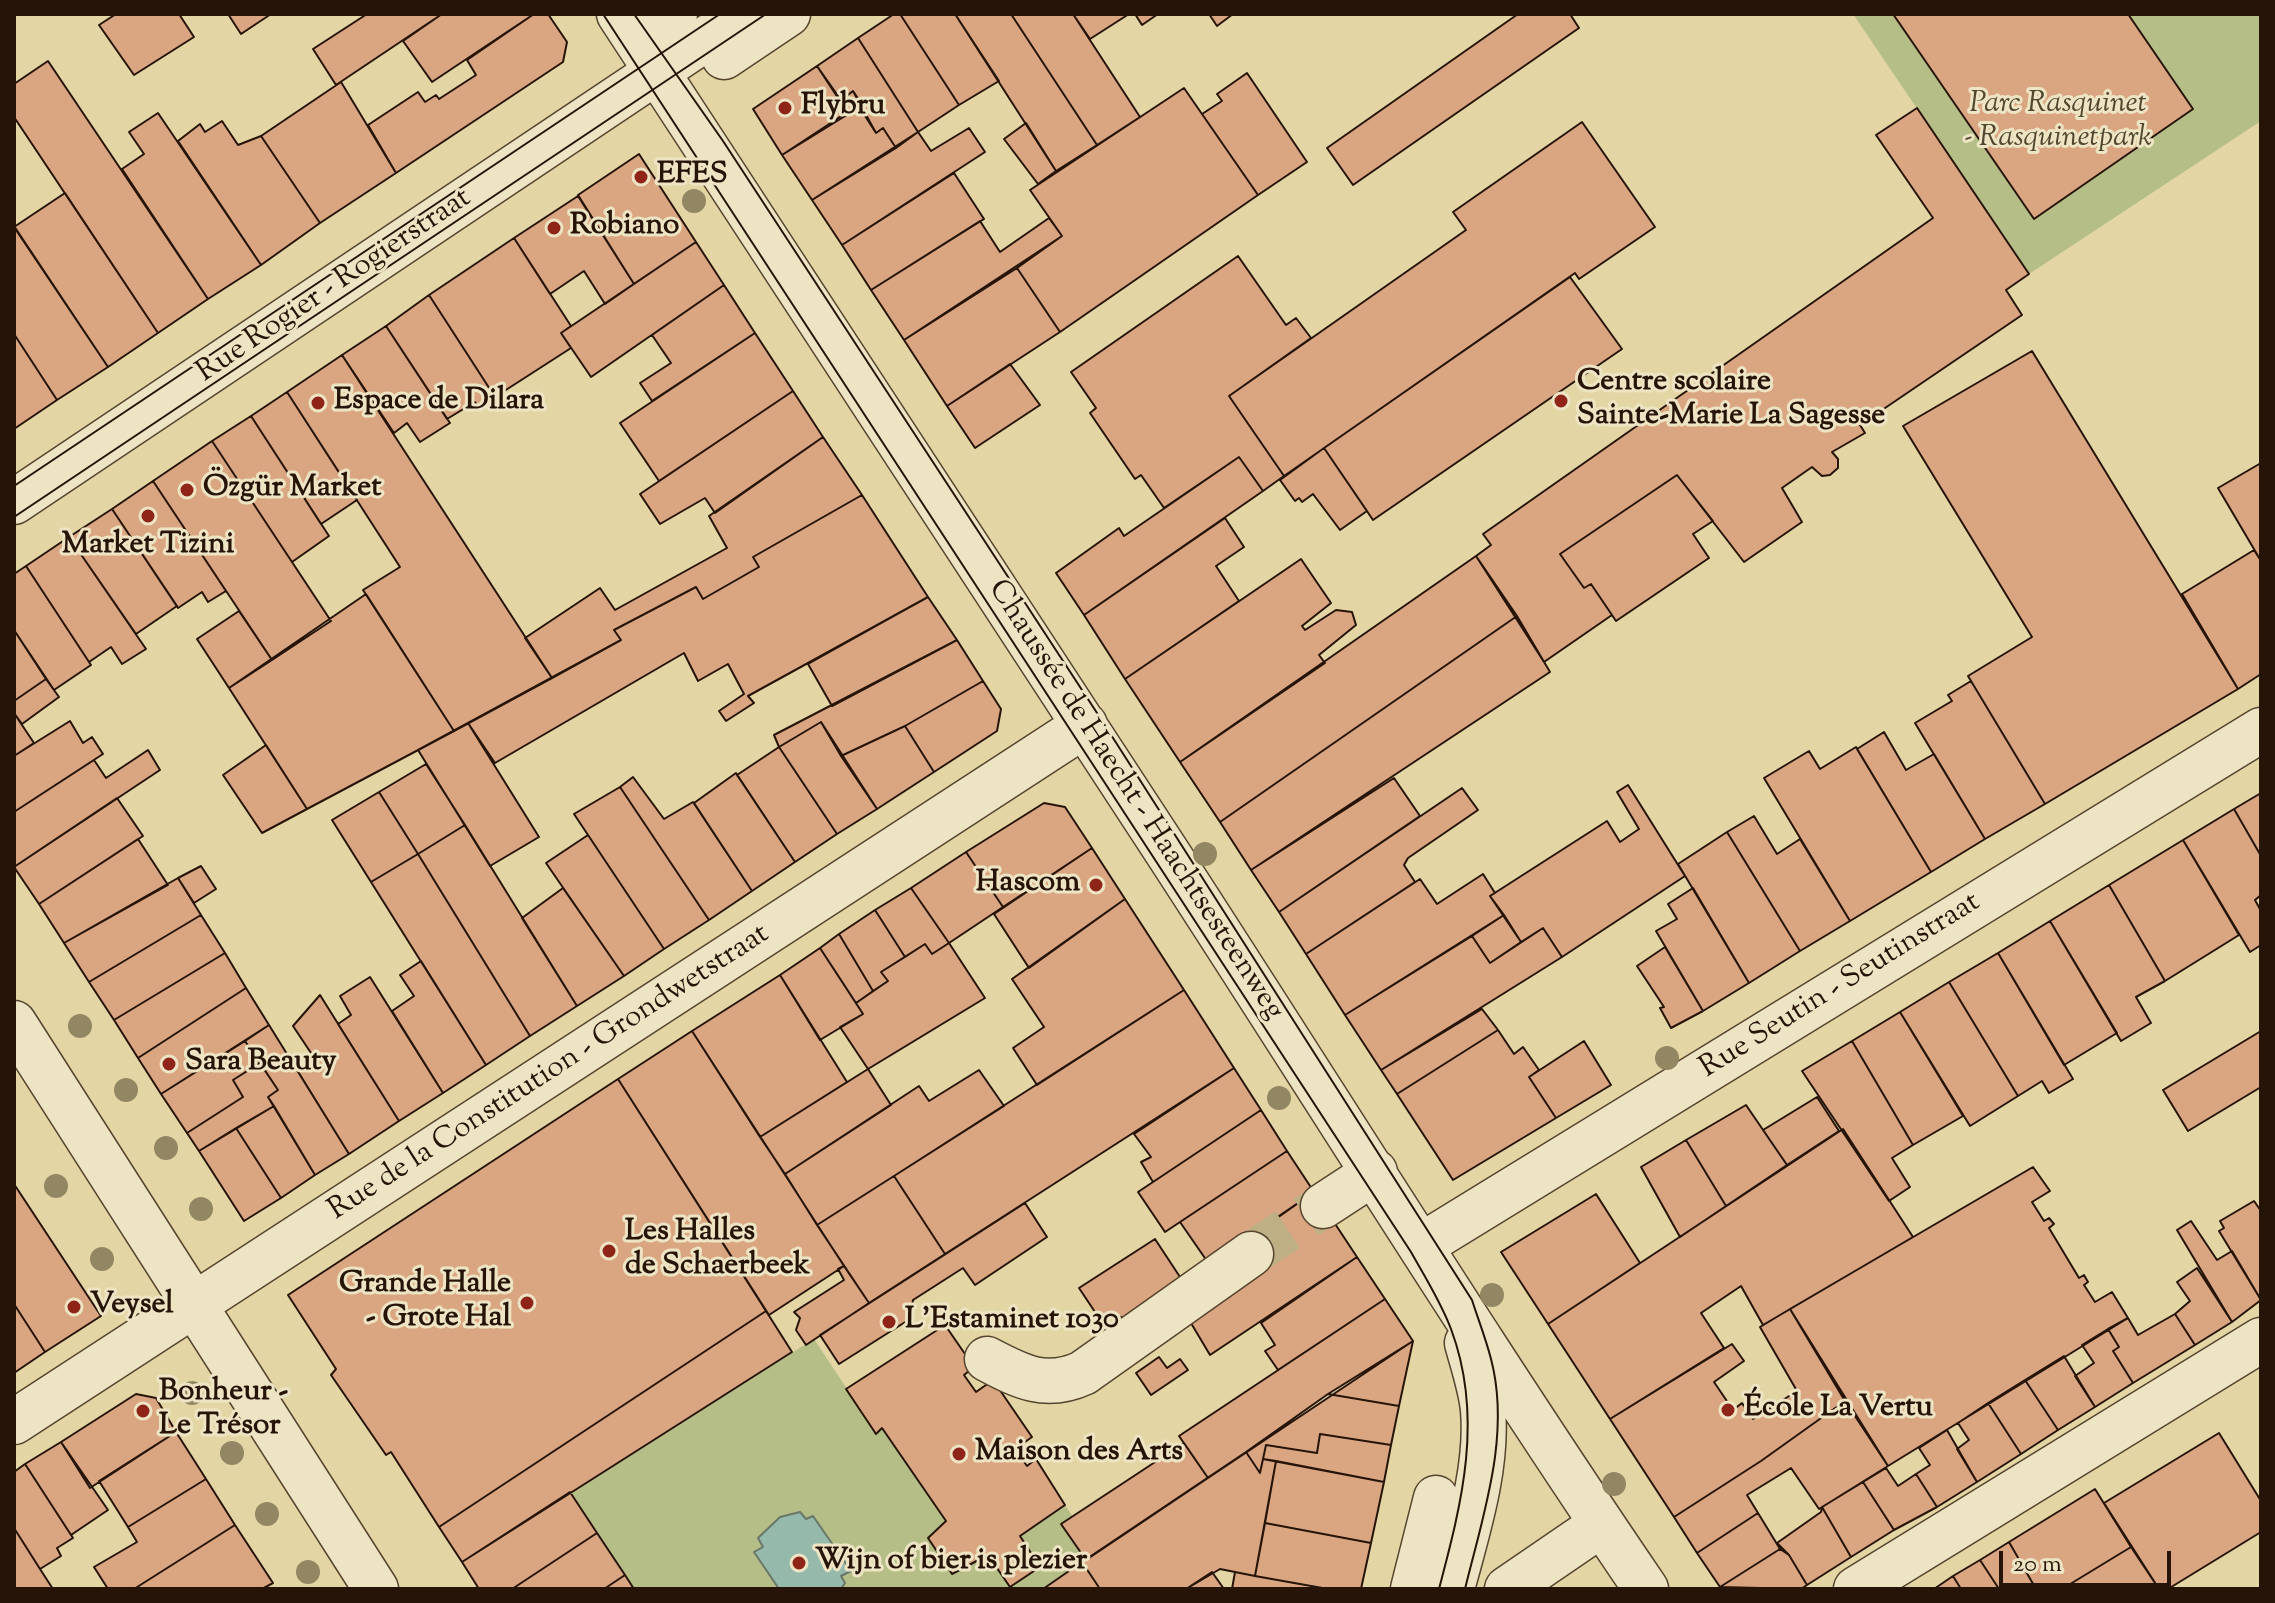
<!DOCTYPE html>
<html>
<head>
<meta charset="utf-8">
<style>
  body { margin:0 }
  #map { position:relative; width:2275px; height:1603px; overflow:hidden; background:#e4d6a4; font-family:"Sorts Mill Goudy",serif }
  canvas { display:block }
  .frame { position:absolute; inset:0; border:16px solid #261408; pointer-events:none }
  .scale { position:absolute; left:1999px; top:1551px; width:172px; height:36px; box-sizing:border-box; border:4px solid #261408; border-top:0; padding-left:10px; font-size:24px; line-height:28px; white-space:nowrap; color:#261408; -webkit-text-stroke:6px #ede4c4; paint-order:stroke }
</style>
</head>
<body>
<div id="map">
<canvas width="2275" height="1603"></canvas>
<div class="frame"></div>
<div class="scale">20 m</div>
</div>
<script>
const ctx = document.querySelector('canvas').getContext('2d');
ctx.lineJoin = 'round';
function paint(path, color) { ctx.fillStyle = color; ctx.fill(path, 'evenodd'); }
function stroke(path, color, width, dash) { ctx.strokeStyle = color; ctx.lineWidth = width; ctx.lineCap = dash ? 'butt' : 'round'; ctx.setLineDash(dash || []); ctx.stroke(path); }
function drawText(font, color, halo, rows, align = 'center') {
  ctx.font = font + ' "Sorts Mill Goudy",serif'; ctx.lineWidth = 6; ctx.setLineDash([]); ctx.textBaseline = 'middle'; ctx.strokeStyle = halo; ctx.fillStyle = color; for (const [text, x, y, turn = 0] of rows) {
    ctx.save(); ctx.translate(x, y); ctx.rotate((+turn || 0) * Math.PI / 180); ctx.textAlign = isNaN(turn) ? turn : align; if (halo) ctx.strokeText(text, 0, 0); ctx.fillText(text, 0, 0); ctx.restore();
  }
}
paint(new Path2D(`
  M1853 14H2261V121L2029 274Z
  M814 1339 876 1433 882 1428 946 1521 928 1538 951 1574 988 1555 1011 1587 1040 1567 1020 1536 1065 1505 1073 1517 1086 1560 1043 1589H634L570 1492Z`), '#b4be86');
const water = new Path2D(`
  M800 1512 806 1519 813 1516 851 1571 841 1576 845 1583 841 1589H779L754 1552 763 1547 758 1538 780 1517Z`);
paint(water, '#95b9aa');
stroke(water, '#697769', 2);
const building = new Path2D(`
  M116 14H179L194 37 134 75 99 25Z
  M228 14H271L241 34Z
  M367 14H442L336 85 313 49Z
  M442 14H534L432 82 403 41Z
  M534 14H548L567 42 563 62 396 173 368 125 418 92 425 102 436 95 439 99 476 75 467 60Z
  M894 14H900L959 105 918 132 858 38Z
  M900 14H955L999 81 959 105Z
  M955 14H1011L1097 145 1056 171Z
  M1011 14H1073L1140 117 1097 145Z
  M1073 14H1129L1090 39Z
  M1135 14H1158L1142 25Z
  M1209 14H1233L1217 26Z
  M1518 14H1570L1579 28 1353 185 1327 148Z
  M1893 14H2128L2193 109 2034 219Z
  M858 38 918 132 896 148 883 128 876 133 853 91 840 101 817 66Z
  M48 61 208 299 158 333 14 117V84Z
  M817 66 850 113 782 155 753 109Z
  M1247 73 1307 162 1258 195 1202 114 1222 101 1217 94Z
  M341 82 396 173 320 223 261 136Z
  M1184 88 1258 195 1060 332 1017 268 1062 236 1030 190Z
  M853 91 861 103 850 113 840 101Z
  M858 105 876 133 883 128 896 148 812 200 782 155Z
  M1917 108 2029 274 2006 290 2022 315 1860 425 1865 433 1832 452 1838 459V468L1830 475 1822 476 1812 467 1782 488 1802 522 1744 562 1677 475 1560 554 1584 588 1591 584 1612 615 1544 662 1476 556 1491 545 1483 534 1933 218 1876 135Z
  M158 113 261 265 208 299 122 169 144 154 129 132Z
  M222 121 238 145 261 136 320 223 261 265 178 141 200 124 205 132Z
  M1582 122 1655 227 1579 279 1575 273 1284 476 1229 396 1466 230 1453 212Z
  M1026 123 1056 171 1038 184 1004 139Z
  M969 128 985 152 842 245 812 200 918 132 931 151Z
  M639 154 696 242 634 284 578 195Z
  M954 173 984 219 871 290 842 245Z
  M65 193 158 333 108 367 14 227Z
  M578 196 634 284 605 304 584 271 550 294 514 238Z
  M1049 218 1062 236 904 340 871 290 980 221 1000 252Z
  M14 226 108 367 57 400 14 334Z
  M514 238 571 326 561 333 571 348 495 397 429 295Z
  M696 242 724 285 591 377 561 333Z
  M1238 256 1286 325 1296 318 1311 338 1229 396 1284 476 1263 491 1239 457 1164 508 1141 475 1135 479 1090 413 1096 408 1071 372Z
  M1017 268 1060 332 947 406 904 340Z
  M1570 277 1622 349 1373 520 1324 448Z
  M724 285 755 333 652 401 640 383 671 363 652 335Z
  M429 295 495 397 478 408 475 402 447 419 386 326Z
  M386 326 450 423 420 442 407 423 394 433 342 355Z
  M755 333 793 391 659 481 620 423Z
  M14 334 57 400 14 429Z
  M2032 351 2238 689 2045 804 1968 676 2032 637 1903 426Z
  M342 355 552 678 454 731 363 590 400 567 287 392Z
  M1010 364 1040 405 975 448 947 406Z
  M793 391 823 437 715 513 705 498 660 524 640 494Z
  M287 392 357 500 321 524 251 416Z
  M251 416 329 536 292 562 212 441Z
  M823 437 862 495 753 557 759 567 703 599 696 587 614 630 621 640 552 678 525 638 600 588 615 610 727 548 709 516Z
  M212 441 331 621 272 660 153 481Z
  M1324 448 1367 511 1340 530 1313 494 1302 502 1299 498 1295 501 1280 480Z
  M1239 457 1263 491 1084 615 1056 573 1119 528 1124 536Z
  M2261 463V561L2218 488Z
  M1677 475 1713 521 1693 534 1709 558 1616 621 1591 584 1584 588 1560 554Z
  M153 481 226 591 208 602 202 592 178 608 112 509Z
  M862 495 928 597 748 696 754 703 726 721 719 711 744 694 728 664 698 681 684 653 495 763 468 723 621 640 614 630 696 587 703 599 759 567 753 557Z
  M112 509 177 606 136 634 69 537Z
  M1225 518 1244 547 1216 566 1239 601 1125 679 1084 615Z
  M69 537 146 649 122 664 111 647 89 662 26 566Z
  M2254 550 2261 561V674L2238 689 2182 594Z
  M1476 556 1517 616 1220 822 1180 762Z
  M1301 559 1331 603 1302 626 1305 630 1336 610 1352 612 1356 625 1319 655 1325 663 1180 762 1125 679Z
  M26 566 91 665 54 690 14 630V574Z
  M366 594 454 731 307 809 229 688Z
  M928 597 957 640 832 706 808 664Z
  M239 611 272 660 229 688 197 639Z
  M1517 616 1550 672 1251 870 1220 822Z
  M14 630 46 679 14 701Z
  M957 640 983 681 905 726 841 756 821 722 779 747 774 735Z
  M46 679 59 697 22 724 14 713V701Z
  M983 681 1001 709 997 731 934 772 905 726Z
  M1971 681 2045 804 1985 839 1915 723 1952 701 1948 695Z
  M14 713 34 743 14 756Z
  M70 721 83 743 92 737 103 754 14 812V756Z
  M821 722 877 809 837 834 779 747Z
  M468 723 539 837 490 866 418 750Z
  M905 726 934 772 877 809 841 756Z
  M1884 732 1906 770 1934 754 1985 839 1931 872 1857 749Z
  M266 745 307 809 262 833 223 775Z
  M779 747 837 834 795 862 737 775Z
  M1856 747 1931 872 1850 921 1764 778 1809 751 1820 769Z
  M148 750 160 770 14 867V812L94 760 106 778Z
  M426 764 465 825 418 854 379 792Z
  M736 773 795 862 752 891 694 803Z
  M633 777 664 819 693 802 752 891 709 920 620 787Z
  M1394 778 1420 816 1279 912 1251 870Z
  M1628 785 1685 876 1562 957 1543 928 1521 942 1490 896 1607 821 1620 842 1639 829 1617 792Z
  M620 787 709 920 664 949 574 814Z
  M1462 788 1478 810 1408 858 1404 865 1415 882 1306 954 1279 912Z
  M379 792 418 854 371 882 332 820Z
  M2261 793V856L2234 809Z
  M117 798 143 836 39 904 14 867Z
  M1044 803 1065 807 1092 848 1003 907 966 852Z
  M2234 809 2261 856V895L2255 900 2261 911V945L2250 952 2183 840Z
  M1754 816 1777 854 1800 839 1850 921 1800 951 1727 832Z
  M465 825 577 1006 530 1036 418 854Z
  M1727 832 1800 951 1749 983 1678 864Z
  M588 835 664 949 624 976 546 863Z
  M138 839 168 885 64 943 39 904Z
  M2183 840 2239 935 2165 981 2109 885Z
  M1092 848 1125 899 1029 968 994 914Z
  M966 852 1003 907 949 943 911 888Z
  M418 854 530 1036 486 1065 371 882Z
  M201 866 216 889 194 903 178 878Z
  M1483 874 1495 893 1490 896 1504 915 1345 1015 1306 954 1420 879 1437 904Z
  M178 878 201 915 89 982 64 943Z
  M2109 885 2165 981 2136 997 2151 1023 2121 1041 2050 921Z
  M563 888 624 976 577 1006 522 918Z
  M911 888 949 943 932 954 925 944 905 957 875 910Z
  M1693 888 1749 983 1703 1011 1656 931 1677 919 1668 904Z
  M1125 899 1184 990 1037 1085 1013 1048 1044 1027 1012 979Z
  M875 910 905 957 881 972 888 981 873 991 839 934Z
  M201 915 225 953 114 1020 89 982Z
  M1504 915 1521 942 1490 963 1472 936Z
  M2050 921 2117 1033 2064 1065 1998 953Z
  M1543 928 1562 957 1381 1070 1345 1015 1472 936 1490 963Z
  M839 934 873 991 856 1003 820 948Z
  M949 943 985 998 868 1069 840 1027 863 1014 856 1003 888 981 881 972 925 944 932 954Z
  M1665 947 1703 1011 1671 1028 1660 1008 1664 1007 1637 966Z
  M820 948 863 1014 820 1040 780 975Z
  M225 953 246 988 138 1058 114 1020Z
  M1998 953 2073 1079 2049 1093 2042 1081 2018 1096 1949 982Z
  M421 961 486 1065 443 1093 392 1011 414 996 400 975Z
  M780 975 847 1082 760 1137 692 1031Z
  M370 977 443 1093 399 1121 338 1024 351 1015 340 996Z
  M1949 982 2018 1096 1970 1126 1900 1012Z
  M246 988 269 1025 161 1094 138 1058Z
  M1184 990 1234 1068 945 1254 894 1176Z
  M320 995 399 1121 349 1154 294 1065 311 1053 293 1026Z
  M1482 1009 1498 1030 1397 1094 1381 1070Z
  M1900 1012 1963 1116 1913 1145 1852 1041Z
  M269 1025 349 1154 315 1175 268 1097 278 1090 245 1041Z
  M1498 1030 1514 1054 1523 1047 1539 1070 1529 1077 1556 1118 1453 1180 1397 1094Z
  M692 1031 844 1266 769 1315 618 1079Z
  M2261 1031V1087L2188 1131 2163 1090Z
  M245 1041 260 1063 233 1080 243 1097 187 1133 161 1094Z
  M1584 1041 1611 1085 1556 1118 1529 1077Z
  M1852 1041 1913 1145 1892 1158 1910 1187 1889 1201 1802 1071Z
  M260 1063 278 1090 268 1097 274 1106 199 1151 187 1133 243 1097 233 1080Z
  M1234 1068 1261 1110 1153 1182 1141 1162 1151 1157 1134 1134Z
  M868 1069 891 1105 785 1174 760 1137Z
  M979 1070 1004 1106 817 1225 785 1174 919 1086 929 1101Z
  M618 1079 766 1311 439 1527 391 1452 386 1455 331 1375 336 1369 288 1295Z
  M1817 1097 1839 1131 1787 1165 1763 1130Z
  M1746 1105 1787 1165 1726 1206 1686 1140Z
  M274 1106 315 1175 281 1198 236 1128Z
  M1261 1110 1287 1151 1165 1232 1138 1192Z
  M236 1128 281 1198 244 1221 199 1151Z
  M1843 1129 1913 1237 1763 1325 1741 1286 1701 1313 1724 1348 1610 1419 1548 1324Z
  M1686 1140 1726 1206 1680 1237 1641 1167Z
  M1287 1151 1314 1192 1209 1264 1180 1222Z
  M2033 1167 2050 1191 2032 1202 2044 1221 2049 1218 2054 1224 2049 1228 2079 1278 2084 1275 2088 1282 2084 1285 2095 1302 2112 1292 2128 1318 1888 1466 1790 1309Z
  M894 1176 945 1254 869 1303 817 1225Z
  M14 1184 101 1316 45 1352 14 1304Z
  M1314 1192 1357 1257 1210 1355 1185 1313 1243 1242Z
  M1596 1194 1640 1263 1548 1324 1501 1252Z
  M2254 1201 2261 1211V1300L2219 1231 2224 1228 2220 1221Z
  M1025 1203 1047 1237 975 1285 963 1268 913 1300 910 1319 839 1364 820 1335Z
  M2191 1221 2217 1260 2232 1251 2261 1300 2232 1322 2177 1230Z
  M1155 1239 1182 1280 1124 1318 1106 1313 1099 1318 1079 1288Z
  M1357 1257 1385 1299 1278 1370 1265 1351 1275 1345 1261 1323Z
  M844 1266 869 1303 806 1345 796 1330 800 1318 794 1312 844 1280 838 1269Z
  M2197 1268 2232 1322 2195 1345 2175 1314 2190 1301 2177 1282Z
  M1385 1299 1413 1341 1208 1478 1179 1436Z
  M14 1304 45 1352 14 1373Z
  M1790 1309 1845 1401 1761 1461 1674 1517 1610 1419 1732 1344 1744 1361 1714 1382 1733 1410 1742 1403 1753 1419 1797 1391 1760 1327Z
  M766 1311 792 1352 462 1562 439 1527Z
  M2175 1314 2195 1345 2133 1383 2113 1351 2119 1347 2108 1329 2128 1318 2138 1335Z
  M945 1325 974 1367 964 1375 976 1392 993 1380 1032 1437 1015 1449 1027 1466 1036 1459 1065 1505 1020 1536 1040 1567 1010 1587 988 1555 952 1574 928 1538 946 1521 882 1428 876 1434 846 1389Z
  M2108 1329 2119 1347 2113 1351 2133 1383 2095 1407 2075 1376 2094 1363 2082 1345Z
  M1413 1341 1399 1406 1328 1394Z
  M2064 1356 2095 1407 2058 1430 2025 1380Z
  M1159 1357 1167 1368 1180 1359 1188 1370 1151 1395 1136 1373Z
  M2025 1380 2058 1430 2021 1454 1988 1403Z
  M136 1394 156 1398 176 1432 90 1488 61 1442Z
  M1328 1394 1399 1406 1391 1445 1320 1434 1317 1453 1266 1445 1260 1473 1246 1452Z
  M1845 1401 1888 1466 1819 1509 1791 1468 1747 1495 1758 1513 1697 1553 1674 1517 1761 1461Z
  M1988 1403 2021 1454 1977 1482 1957 1449 1969 1440 1958 1423Z
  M1947 1430 1977 1482 1937 1507 1916 1474 1930 1465 1919 1448Z
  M176 1432 206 1479 128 1527 99 1481Z
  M2219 1433 2261 1501V1532L2168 1589H2159L2104 1503Z
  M1320 1434 1391 1445 1384 1482 1263 1459 1266 1445 1317 1453Z
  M61 1442 108 1510 71 1535 25 1464Z
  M1184 1443 1208 1478 1086 1560 1061 1524Z
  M1246 1452 1260 1473 1263 1459 1276 1461 1255 1576 1220 1569 1186 1589H1100L1082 1562Z
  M1276 1461 1384 1482 1371 1543 1265 1523Z
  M25 1464 73 1538 57 1548 61 1556 40 1569 14 1528V1472Z
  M1886 1468 1898 1486 1916 1474 1937 1507 1894 1530 1863 1482Z
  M206 1479 235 1525 134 1589H108L94 1567 137 1542 128 1527Z
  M1863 1482 1894 1530 1851 1557 1822 1507Z
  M2095 1489 2131 1547 2062 1589H2036L2009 1542Z
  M570 1492 597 1533 512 1589H479L462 1562Z
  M1822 1507 1851 1557 1807 1585 1789 1555 1777 1543 1821 1512Z
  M1758 1513 1780 1549 1720 1587 1697 1553Z
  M1265 1523 1371 1543 1361 1589H1328L1255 1576Z
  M235 1525 273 1583 262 1589H134Z
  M14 1528 40 1569 53 1589H14Z
  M597 1533 625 1575 604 1589H512Z
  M2009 1542 2036 1589H1999L1980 1560Z
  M2131 1547 2159 1589H2062Z
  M1780 1549 1789 1555 1807 1585 1801 1589 1720 1587Z
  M1980 1560 1999 1589H1961L1953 1576Z
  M1082 1562 1100 1589H1043Z
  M1212 1572 1224 1589H1186Z
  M1235 1572 1255 1576 1328 1589H1232Z
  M625 1575 634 1589H604Z
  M1953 1576 1961 1589H1934Z`);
paint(building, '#daa682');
stroke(building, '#261408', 2);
stroke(new Path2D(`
  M1251 1254 1323 1206`), '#beaf85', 44, [44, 22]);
const minor = new Path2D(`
  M619 14C800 294 986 572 1167 852 1327 1098 1481 1347 1646 1589
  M724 57 788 14
  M650 62 666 22 675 14
  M14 502 743 14
  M14 1023 376 1589
  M1323 1206 1375 1172
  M1422 1245 2261 730
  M987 1359C1021 1377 1046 1390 1083 1373L1251 1254
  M14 1422 1085 725
  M1413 1589 1436 1498
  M1452 1589C1467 1532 1488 1469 1483 1410 1481 1388 1473 1365 1467 1343
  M1507 1589 1602 1524
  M1856 1589 2261 1340`);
stroke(minor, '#56442f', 47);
stroke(minor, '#ede4c4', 44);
stroke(new Path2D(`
  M603 14 1411 1252C1425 1277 1441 1302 1451 1329 1484 1417 1462 1502 1439 1589
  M634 14 723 141 1099 716 1472 1300C1478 1319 1486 1339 1491 1359 1511 1435 1483 1515 1465 1589
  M14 486 720 14
  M14 517 766 14`), '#261408', 2);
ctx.fillStyle = '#938763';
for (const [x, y] of [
  [694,201],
  [1205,854],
  [80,1026],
  [1667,1058],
  [126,1090],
  [1279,1098],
  [166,1148],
  [56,1186],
  [201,1209],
  [102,1259],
  [1492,1295],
  [192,1393],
  [232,1453],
  [1614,1484],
  [267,1514],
  [308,1572]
]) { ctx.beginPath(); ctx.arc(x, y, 12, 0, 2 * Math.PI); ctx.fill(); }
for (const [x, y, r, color] of [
  [785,108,8,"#8f2418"],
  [641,177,8,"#8f2418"],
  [554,228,8,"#8f2418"],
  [1561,401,8,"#8f2418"],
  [318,403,8,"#8f2418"],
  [187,490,8,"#8f2418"],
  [148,516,8,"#8f2418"],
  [1096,885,8,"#8f2418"],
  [169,1064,8,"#8f2418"],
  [609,1251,8,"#8f2418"],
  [527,1303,8,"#8f2418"],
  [74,1307,8,"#8f2418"],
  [889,1322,8,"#8f2418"],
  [1728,1410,8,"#8f2418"],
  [143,1411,8,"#8f2418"],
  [959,1454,8,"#8f2418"],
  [799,1563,8,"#8f2418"]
]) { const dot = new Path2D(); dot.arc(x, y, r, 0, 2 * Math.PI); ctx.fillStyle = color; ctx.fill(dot); stroke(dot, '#ede4c4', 3); }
drawText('italic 30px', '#51472e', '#ede4c4', [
  ["Parc Rasquinet",2058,106],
  ["- Rasquinetpark",2058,140]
]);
drawText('bold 30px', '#261408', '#ede4c4', [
  ["Flybru",801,108],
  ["EFES",657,177],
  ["Robiano",570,228],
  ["Centre scolaire",1577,384],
  ["Sainte-Marie La Sagesse",1577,418],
  ["Espace de Dilara",334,403],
  ["Özgür Market",203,490],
  ["Market Tizini",148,547,"center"],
  ["Hascom",1080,885,"right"],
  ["Sara Beauty",185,1064],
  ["Les Halles",625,1234],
  ["de Schaerbeek",625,1268],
  ["Grande Halle",511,1286,"right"],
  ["- Grote Hal",511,1320,"right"],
  ["Veysel",90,1307],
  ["L'Estaminet 1030",905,1322],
  ["Bonheur -",159,1394],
  ["Le Trésor",159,1428],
  ["École La Vertu",1744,1410],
  ["Maison des Arts",975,1454],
  ["Wijn of bier is plezier",815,1563]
], 'left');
drawText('30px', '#261408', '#ede4c4', [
  ["Rue Rogier - Rogierstraat",335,287,-34],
  ["Chaussée de Haecht - Haachtsesteenweg",1134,801,57],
  ["Rue Seutin - Seutinstraat",1841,987,-32],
  ["Rue de la Constitution - Grondwetstraat",550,1074,-33]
]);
</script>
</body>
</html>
